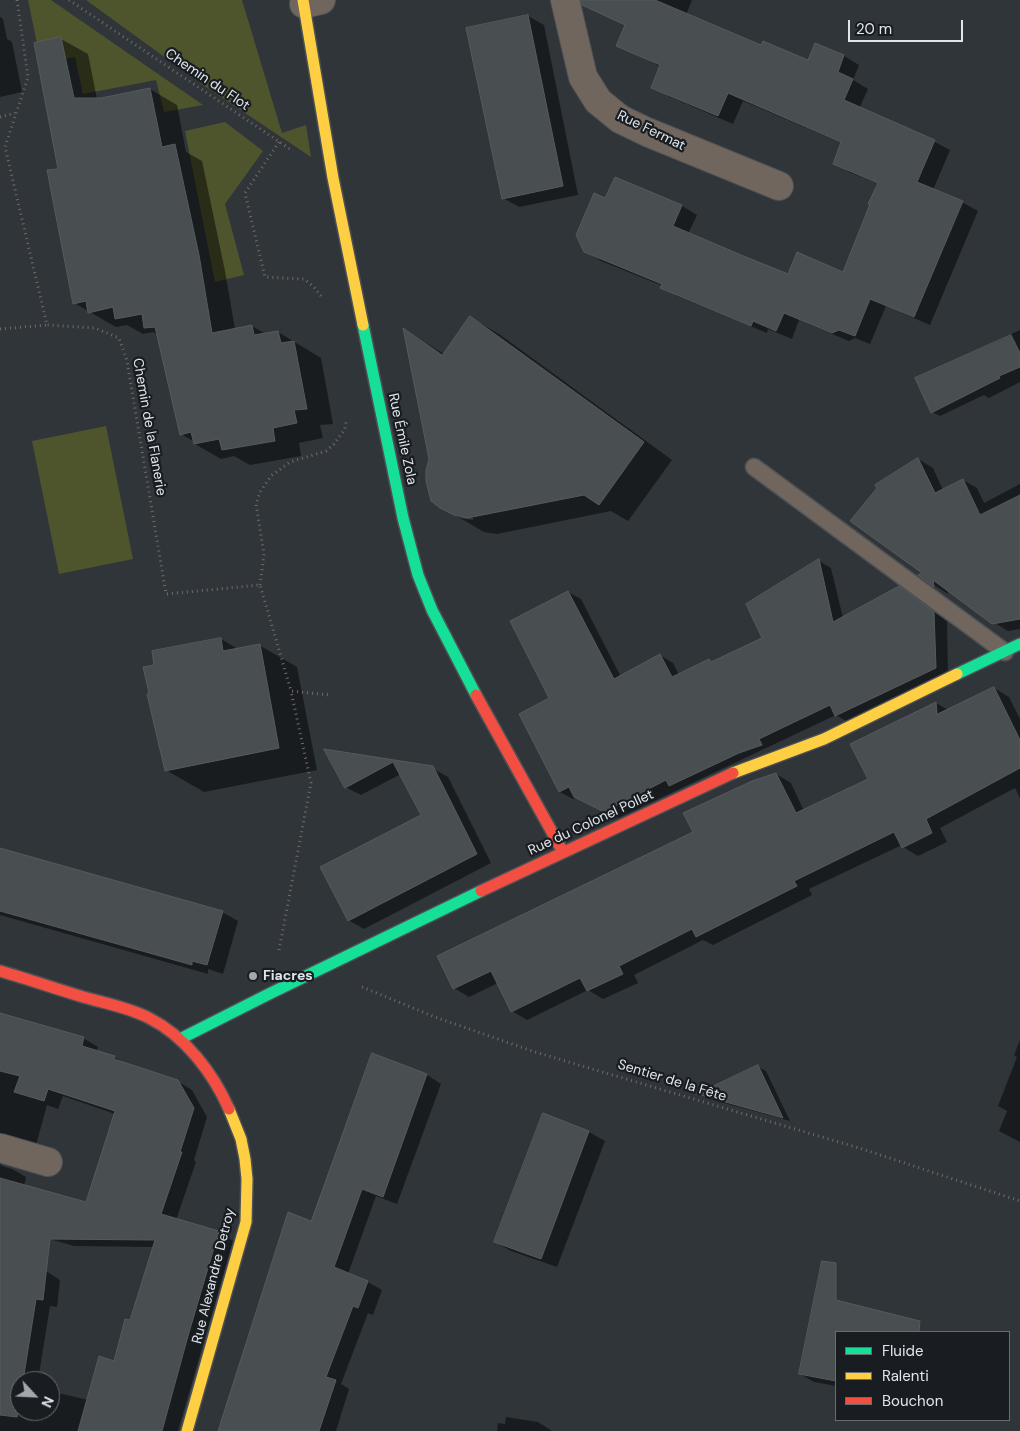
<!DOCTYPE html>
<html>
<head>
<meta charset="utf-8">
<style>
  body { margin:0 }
  #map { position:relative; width:1020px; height:1431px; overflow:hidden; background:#30353a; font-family:"DM Sans",sans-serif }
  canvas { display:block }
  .legend { position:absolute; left:835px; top:1331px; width:175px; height:90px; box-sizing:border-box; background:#191d21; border:1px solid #686d72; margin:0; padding:6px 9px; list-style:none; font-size:15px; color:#dfe6eb }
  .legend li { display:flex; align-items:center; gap:10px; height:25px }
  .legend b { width:25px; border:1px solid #686d72 }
  .north { position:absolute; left:10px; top:1371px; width:50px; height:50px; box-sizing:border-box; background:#191d21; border:1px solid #686d72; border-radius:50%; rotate:115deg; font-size:14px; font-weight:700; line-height:20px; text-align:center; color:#dfe6eb }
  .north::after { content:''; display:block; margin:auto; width:18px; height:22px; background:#a2a8ad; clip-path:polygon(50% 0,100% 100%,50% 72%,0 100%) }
  .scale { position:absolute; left:848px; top:20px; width:115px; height:22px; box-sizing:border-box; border:2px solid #dfe6eb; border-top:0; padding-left:6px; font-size:15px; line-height:18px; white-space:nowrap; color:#dfe6eb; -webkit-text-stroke:4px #191d21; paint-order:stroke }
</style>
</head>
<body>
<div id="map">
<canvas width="1020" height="1431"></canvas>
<ul class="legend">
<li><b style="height:6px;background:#16e098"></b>Fluide</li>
<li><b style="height:6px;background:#ffcf43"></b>Ralenti</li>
<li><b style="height:6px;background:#f24e42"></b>Bouchon</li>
</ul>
<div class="north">N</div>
<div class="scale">20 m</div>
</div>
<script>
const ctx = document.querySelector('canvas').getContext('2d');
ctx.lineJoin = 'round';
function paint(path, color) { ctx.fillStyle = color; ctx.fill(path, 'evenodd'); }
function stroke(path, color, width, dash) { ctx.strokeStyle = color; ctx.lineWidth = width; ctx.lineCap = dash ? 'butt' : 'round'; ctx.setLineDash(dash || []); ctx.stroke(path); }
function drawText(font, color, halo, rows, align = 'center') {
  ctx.font = font + ' "DM Sans",sans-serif'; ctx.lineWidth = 4.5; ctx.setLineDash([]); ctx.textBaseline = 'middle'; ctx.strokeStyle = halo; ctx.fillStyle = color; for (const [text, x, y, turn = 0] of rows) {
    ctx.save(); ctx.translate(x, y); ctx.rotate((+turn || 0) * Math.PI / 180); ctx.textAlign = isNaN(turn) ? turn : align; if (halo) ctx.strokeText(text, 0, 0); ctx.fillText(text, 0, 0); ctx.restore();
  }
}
paint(new Path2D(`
  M28 0H51L203 105 164 112 156 80 83 94 75 57 41 63Z
  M86 0H242L282 133 306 125 311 157 203 85Z
  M225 122 263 151 225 204 244 275 215 282 185 131Z
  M106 426 133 559 59 574 32 441Z`), '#4e552d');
paint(new Path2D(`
  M622 0H692L686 15 762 46 808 61 816 45 844 56 859 65 853 80 868 89 859 109 935 142 950 150 933 190 962 202 978 211 930 325 886 306 870 344 855 338 849 341 799 320 792 339 768 329 767 333 677 296 662 287 663 286 601 261 585 251 606 199 682 206 697 215 688 234 788 275 844 273 879 184 849 172 834 163 842 143 743 101 733 124 668 96 653 87 661 67 618 45 626 26Z
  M528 16 544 25 578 195 519 207 503 198Z
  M0 17 3 19 7 39 12 42 22 92 0 97Z
  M61 39 88 54 97 99 150 89 177 105 186 152 202 161 225 271 235 329 252 326 266 334 278 332 321 358 333 424 320 425 323 438 299 443 301 456 250 465 234 456 221 459 195 444 193 441 181 434 158 335 153 332 143 334 127 325 116 327 74 303 60 170Z
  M470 317 499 334 672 460 628 521 611 511 497 534 484 532 441 507 405 330 444 354ZM460 515 473 518V520L460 518Z
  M1020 330V382L989 398 984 395 940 416 932 412 916 379Z
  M918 459 933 468 943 490 963 480 977 488 984 503 1020 484V629L1008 631 993 622 947 589 948 594 920 576 925 573Z
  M819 561 831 568 843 618 899 588 947 621 948 675 849 723 836 715 618 818 577 797 573 799 560 792 520 715 551 698 568 592 581 599 621 677 660 655 673 663 679 675 709 660 712 662 764 638Z
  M221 639 238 649 259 645 297 667 317 770 204 792 166 770Z
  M994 688 1009 697 1020 719V798L1015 788 940 828 947 842 918 856 903 847 902 845 809 889 812 895 713 945 703 940 634 975 638 983 603 999 588 990 527 1020 512 1011 498 983 469 997 454 988 695 832 776 774 791 783 804 811 869 780 851 744 936 703 948 710Z
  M326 750 432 768 448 777 491 863 364 929 348 920 423 816 401 774 361 795 345 787Z
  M0 850 222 912 238 921 223 974 208 969V974L0 915Z
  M0 1014 83 1038 98 1047 96 1052 114 1057 127 1064 177 1081 192 1090 207 1117 194 1160 196 1162 176 1220 219 1232 233 1241 178 1431H0V1296L46 1271 60 1280 57 1307 50 1306 38 1381H20V1411H50V1391L88 1400 115 1362 131 1322 154 1247 74 1246 21 1231 0 1216V1163L2 1166 12 1169 26 1177 24 1186 86 1203 115 1114 63 1096 58 1109 47 1105 36 1145 0 1150Z
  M1020 1040V1142L999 1131 1007 1111 998 1106 1017 1057 1014 1055Z
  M373 1054 427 1075 441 1084 397 1204 376 1196 348 1274 368 1282 382 1290 373 1315 368 1313 341 1384 349 1389 336 1431H219L312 1223Z
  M758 1067 766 1071 790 1121 706 1098 699 1094Z
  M543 1115 589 1132 605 1141 557 1267 511 1251 495 1242Z
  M816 1296 906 1323 905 1332H836V1386L814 1382 800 1374Z
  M506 1417 538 1422 552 1431H497L498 1423 505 1424Z`), '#0007');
const building = new Path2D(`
  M581 0H655L761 45 763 41 808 60 815 43 844 55 838 72 853 79 844 100 935 140 917 182 963 201 914 317 870 299 855 336 839 330 832 333 784 313 776 331 753 321 751 326 660 288 662 284 584 252 576 235 594 193 605 198 615 177 682 205 673 226 741 255 788 274 797 252 843 272 870 204H868L878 183 833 164 841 142 728 93 718 116 651 88 660 65 616 46 625 25 582 5Z
  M528 15 563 186 502 199 466 28Z
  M61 37 74 98H101L150 88 162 147 175 144 199 255 212 333 252 325 254 335 278 331 281 343 294 341 307 409 294 410 297 423 273 428 275 441 222 450 219 439 194 444 191 432 180 435 155 327 144 328 142 314 115 319 113 307 88 313 86 301 73 304 47 170 58 169 34 43Z
  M470 316 644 442 599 505 584 495 467 518 454 515 440 508 431 501 426 481V470L429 459 403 328 442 355Z
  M1011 335 1020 353V367L999 376 1000 378 931 413 915 378Z
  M918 458 935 493 963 479 980 515 1020 495V619L992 624 933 580 934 587 918 575 922 573 850 521 877 488 875 485Z
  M819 559 833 622 899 586 934 612 936 668 835 716 830 705 759 739 762 745 739 753 669 786 666 780 604 812 574 797 569 787 559 792 519 714 549 698 510 621 568 591 614 679 660 654 672 677 709 659 711 662 762 638 746 604Z
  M221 638 223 651 260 644 279 748 165 771 147 694 149 693 143 667 154 665 152 651Z
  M994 687 1020 740V768L926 819 932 833 902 848 894 832 794 881 797 886 696 937 692 929 619 966 623 974 587 991 580 978 511 1012 491 971 453 989 437 956 693 832 683 813 752 781 776 773 796 813 868 779 850 744 936 702 937 714Z
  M324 749 433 766 477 854 348 921 320 867 421 815 393 762 345 788Z
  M0 848 223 911 207 965 192 961V965L0 911Z
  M0 1013 84 1037 82 1046 115 1056 114 1059 178 1080 194 1108 180 1152H182L161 1214 219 1231 218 1241H216L188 1336 162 1431H78L99 1356 114 1361 125 1319 130 1320 155 1240 50 1239 43 1300 36 1299 23 1381H20V1400L17 1417 0 1415V1178L86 1202 115 1111 48 1089 44 1101 14 1092 20 1076 0 1071Z
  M372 1053 427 1074 383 1197 362 1189 334 1267 368 1281 358 1308 353 1306 326 1377 336 1380 319 1431H218L288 1212 311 1221Z
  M758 1065 783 1118 697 1094Z
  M543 1113 589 1131 541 1259 494 1242Z
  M822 1261 836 1263V1300L920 1321 919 1332H836V1381L799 1374Z`);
paint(building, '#494e51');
stroke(building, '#565a5e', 1);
const lane = new Path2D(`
  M754 467 1005 652`);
const street = new Path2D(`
  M565 0 583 77 598 101 620 119 647 132 779 186
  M304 4 321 0
  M0 1148 48 1162`);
const fast = new Path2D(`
  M363 325 403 518 418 575 432 610 476 695
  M957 674 1020 644
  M180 1039 271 993 481 891`);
const slow = new Path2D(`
  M303 0 333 178 363 325
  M733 773 824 739 957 674
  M187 1431 246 1222 247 1179 245 1159 241 1139 229 1109`);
const jam = new Path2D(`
  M476 695 563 852
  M481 891 733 773
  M0 971C27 979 54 988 80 996 103 1003 128 1007 149 1018 185 1036 213 1073 229 1109`);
stroke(lane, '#4d5155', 19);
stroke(street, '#4d5155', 30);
stroke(fast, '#4d5155', 14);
stroke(slow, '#4d5155', 14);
stroke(jam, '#4d5155', 14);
stroke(new Path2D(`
  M17 0 28 77 5 147 47 325 95 328 119 338 127 361 166 594 260 585 291 691 330 695
  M69 0 293 151
  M0 117 15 113
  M279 142 245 193 265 277 304 279 313 286 321 296
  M0 329 47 325
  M260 585 264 554 256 504 260 492 271 476 290 462 326 451 334 444 345 429 346 422
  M279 950 311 783 291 691
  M362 987 435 1017 535 1052 859 1148 1020 1201`), '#716b68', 3, [1, 4]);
stroke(lane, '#70665e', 16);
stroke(street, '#70665e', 28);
stroke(fast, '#16e098', 11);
stroke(slow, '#ffcf43', 11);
stroke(jam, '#f24e42', 11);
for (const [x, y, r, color] of [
  [253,976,5,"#a2a8ad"]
]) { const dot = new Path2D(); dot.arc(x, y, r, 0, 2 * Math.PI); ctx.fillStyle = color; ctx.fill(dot); stroke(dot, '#191d21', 2); }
drawText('14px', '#dfe6eb', '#191d21', [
  ["Chemin du Flot",207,80,34],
  ["Rue Fermat",651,131,26],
  ["Chemin de la Flanerie",149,427,80],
  ["Rue Émile Zola",402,439,78],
  ["Rue du Colonel Pollet",591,823,-25],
  ["Sentier de la Fête",672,1081,17],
  ["Rue Alexandre Detroy",214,1276,-76]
]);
drawText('bold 14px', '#dfe6eb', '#191d21', [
  ["Fiacres",263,976]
], 'left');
</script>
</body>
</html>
